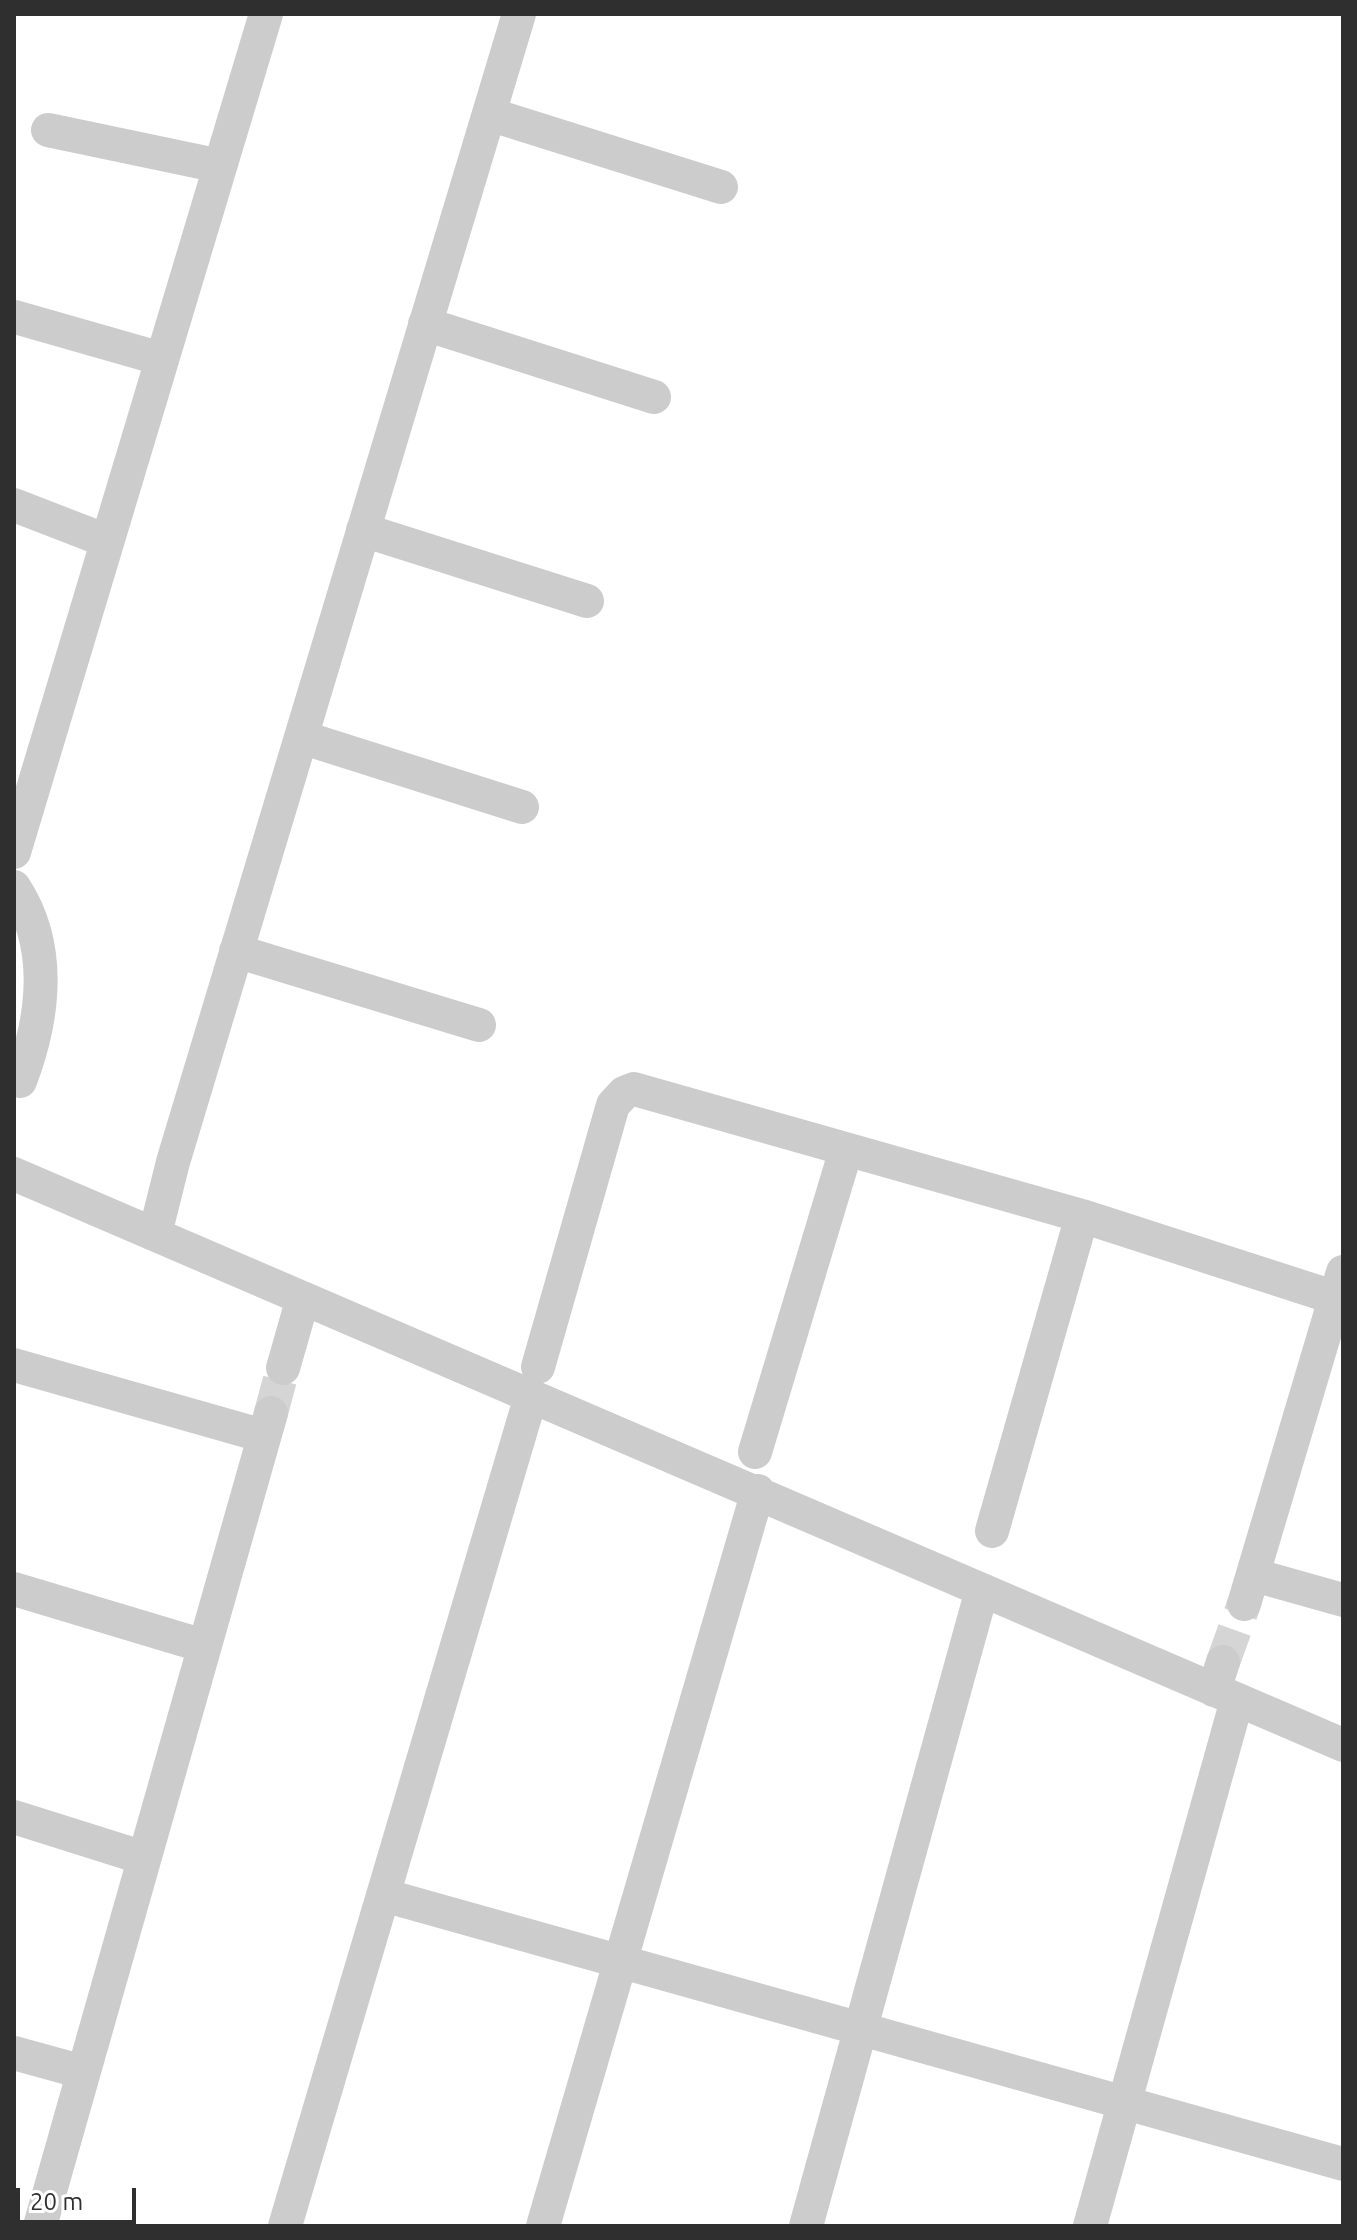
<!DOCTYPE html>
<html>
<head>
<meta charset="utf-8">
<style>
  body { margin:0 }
  #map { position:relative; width:1357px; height:2240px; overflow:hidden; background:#fff; font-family:Ubuntu,sans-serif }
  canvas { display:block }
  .frame { position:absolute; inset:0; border:16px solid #2f2f2f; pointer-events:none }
  .scale { position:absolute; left:16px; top:2188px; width:120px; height:36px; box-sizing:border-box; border:4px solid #2f2f2f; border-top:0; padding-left:10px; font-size:24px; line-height:28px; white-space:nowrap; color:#2f2f2f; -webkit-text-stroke:6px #fff; paint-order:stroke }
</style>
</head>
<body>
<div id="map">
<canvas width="1357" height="2240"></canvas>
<div class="frame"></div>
<div class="scale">20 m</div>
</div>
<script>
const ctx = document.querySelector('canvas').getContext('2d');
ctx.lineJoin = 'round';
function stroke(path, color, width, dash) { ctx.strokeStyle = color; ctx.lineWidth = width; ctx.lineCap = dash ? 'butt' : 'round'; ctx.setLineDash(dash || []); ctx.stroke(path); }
stroke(new Path2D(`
  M271 1413 283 1368
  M1223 1662 1244 1604`), '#d5d5d5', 34, [34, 17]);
stroke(new Path2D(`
  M489 114 721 187
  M48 130 220 166
  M15 317 162 359
  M425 324 654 397
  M14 505 107 541
  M363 530 587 601
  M301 737 522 807
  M14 852 266 14
  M14 887C53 946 44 1018 20 1081
  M236 951 479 1025
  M14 1174 1343 1745
  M155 1234 173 1162 519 14
  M14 1365 264 1436
  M538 1367 613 1105 624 1093 634 1089 1082 1216 1336 1298
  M283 1368 303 1298
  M755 1452 846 1150
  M992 1531 1082 1216
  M1254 1575 1343 1600
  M14 1589 204 1646
  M1244 1604 1343 1272
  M1214 1690 1223 1662
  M14 1817 144 1858
  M383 1895 1343 2164
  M14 2053 83 2072
  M40 2226 271 1413
  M285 2226 531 1396
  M543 2226 758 1491
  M806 2226 982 1590
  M1090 2226 1237 1700`), '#ccc', 34);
</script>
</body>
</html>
